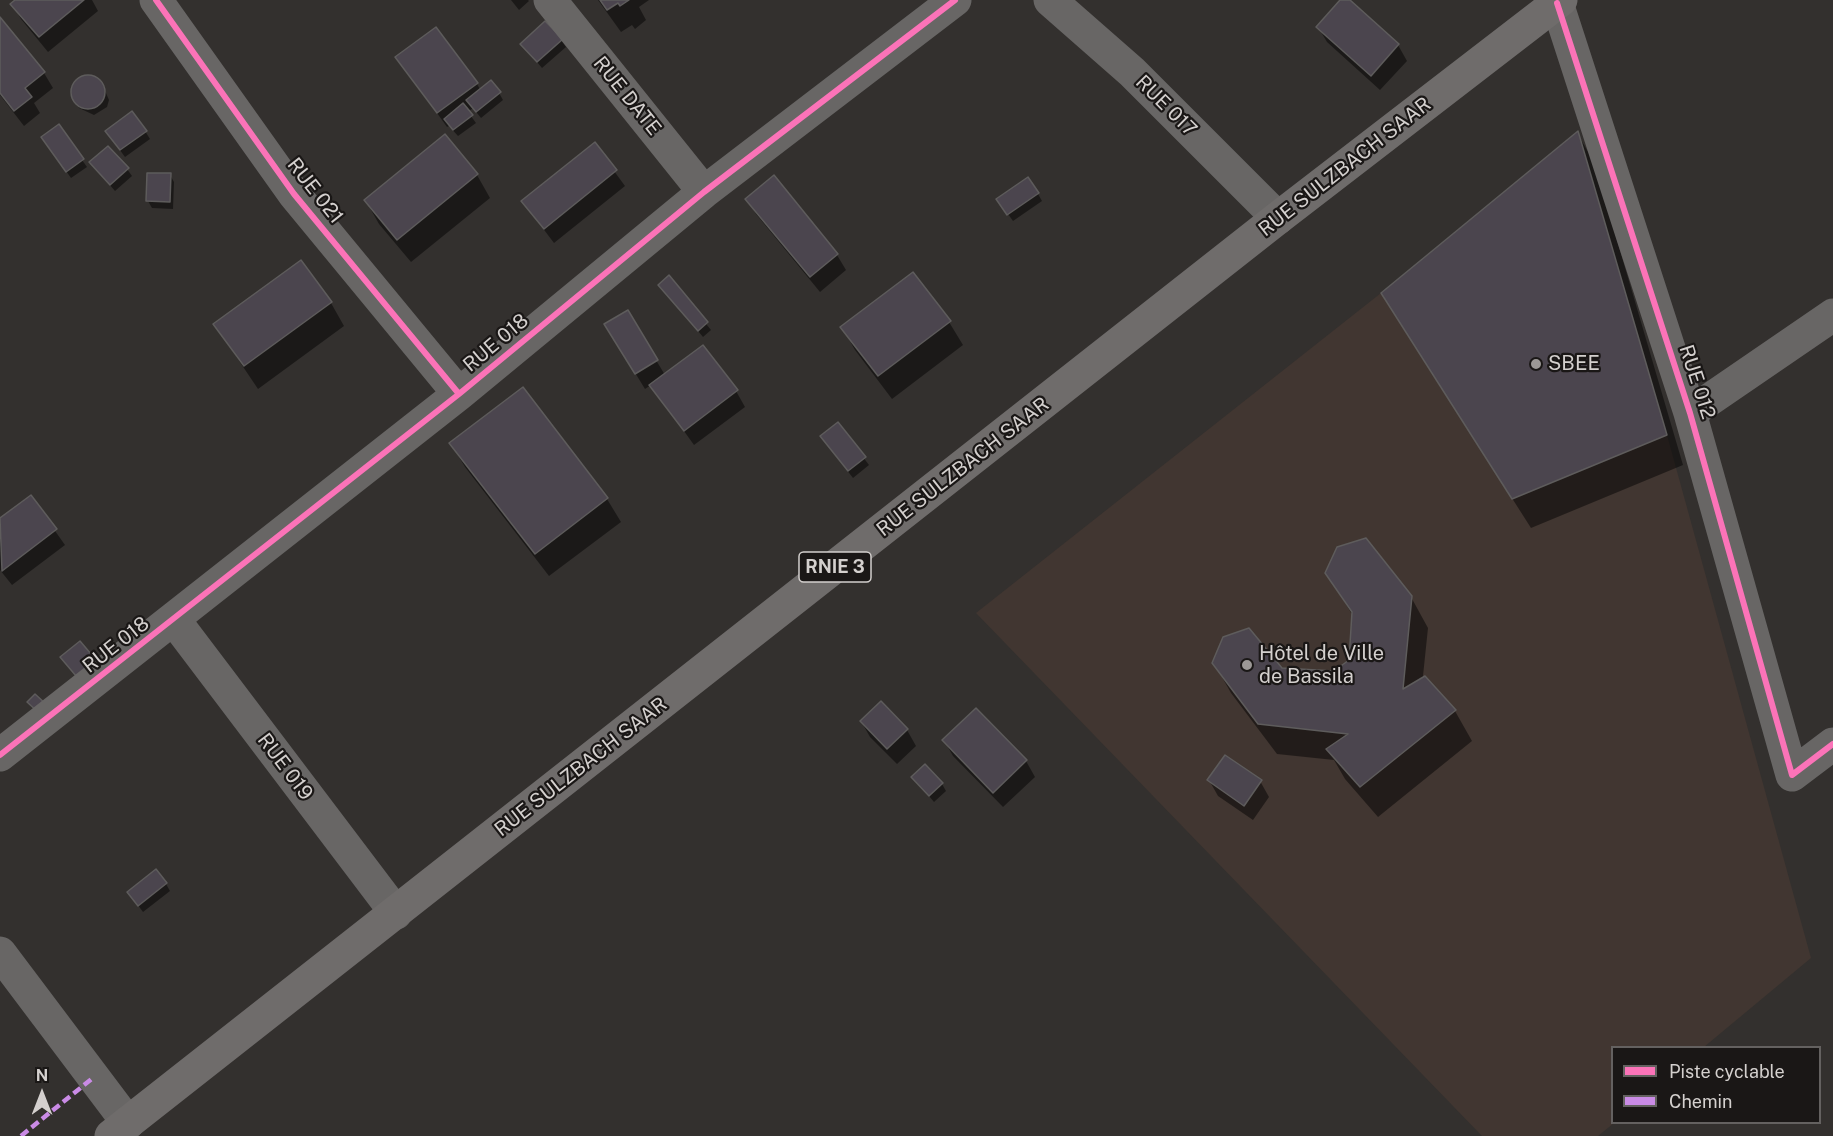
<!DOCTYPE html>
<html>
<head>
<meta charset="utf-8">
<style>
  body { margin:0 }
  #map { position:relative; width:1833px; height:1136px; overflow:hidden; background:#33302e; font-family:"Public Sans",sans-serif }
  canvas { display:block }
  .legend { position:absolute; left:1611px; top:1046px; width:210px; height:78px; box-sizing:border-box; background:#1a1716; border:2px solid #646160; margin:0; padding:8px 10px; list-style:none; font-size:18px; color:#d4d0ce }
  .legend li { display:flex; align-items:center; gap:12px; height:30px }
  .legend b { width:30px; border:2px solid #646160 }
  .north { position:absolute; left:12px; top:1064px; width:60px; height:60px; -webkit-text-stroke:4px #1a1716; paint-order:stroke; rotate:0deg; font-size:16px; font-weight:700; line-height:24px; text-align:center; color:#d4d0ce }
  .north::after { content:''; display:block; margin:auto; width:21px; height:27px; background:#d4d0ce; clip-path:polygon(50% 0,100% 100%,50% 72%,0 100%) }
</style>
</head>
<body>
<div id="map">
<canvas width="1833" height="1136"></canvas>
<ul class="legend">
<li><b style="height:8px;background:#fb73b8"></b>Piste cyclable</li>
<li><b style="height:8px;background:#ca8be6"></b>Chemin</li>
</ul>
<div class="north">N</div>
</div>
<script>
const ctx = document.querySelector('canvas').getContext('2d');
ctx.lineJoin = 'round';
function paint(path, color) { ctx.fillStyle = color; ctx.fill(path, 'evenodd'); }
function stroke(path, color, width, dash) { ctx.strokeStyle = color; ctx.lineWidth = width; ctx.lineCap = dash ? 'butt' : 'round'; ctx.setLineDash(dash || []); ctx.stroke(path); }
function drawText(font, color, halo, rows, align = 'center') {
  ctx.font = font + ' "Public Sans",sans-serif'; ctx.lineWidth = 4.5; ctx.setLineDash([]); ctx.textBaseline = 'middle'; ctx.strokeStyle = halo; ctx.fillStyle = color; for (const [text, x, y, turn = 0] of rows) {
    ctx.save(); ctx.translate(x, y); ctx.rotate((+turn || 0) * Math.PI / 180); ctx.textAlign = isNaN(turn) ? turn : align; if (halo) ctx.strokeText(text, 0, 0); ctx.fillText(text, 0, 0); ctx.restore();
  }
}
paint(new Path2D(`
  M1381 293 1512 499 1667 435 1811 958 1704 1047 1612 1048 1614 1123 1598 1136H1482L976 613Z`), '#413631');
paint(new Path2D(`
  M17 0H92L98 11 48 52 21 19 12 4Z
  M511 0H528L529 1 519 10Z
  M598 0H649L639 7 646 20 635 29 632 25 621 32Z
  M1342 0H1348L1398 45 1407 61 1380 90 1327 42 1318 27Z
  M0 19 44 73 53 88 34 103 40 113 24 126 0 95Z
  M561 40 566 47 542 68 522 44Z
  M397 57 477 84 481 91 499 93 503 100 481 118 473 108 468 112 476 123 458 136 449 126 447 127Z
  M88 76 102 84 109 100 107 107 94 115 79 108 72 92 74 84Z
  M58 126 87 167 71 178 47 144Z
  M145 131 150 139 125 157 111 138Z
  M1577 133 1594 162 1683 465 1531 528 1401 324Z
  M445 136 477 175 490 198 411 262 379 224 366 201Z
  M595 145 625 186 554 243 523 202Z
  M91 163 127 169 132 176 115 191Z
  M170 175 174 182 173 209 152 208 148 201Z
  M774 177 837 255 846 270 820 292 756 214 747 199Z
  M1038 194 1042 201 1013 221 1003 207Z
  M669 278 711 330 703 337 660 285Z
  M331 303 344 326 258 389 215 325Z
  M627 312 665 375 736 391 745 407 694 445 651 385 645 389 615 340Z
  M949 322 963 345 892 399 855 350 842 327Z
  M522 389 607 499 621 522 549 576 465 467 451 444Z
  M838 424 869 465 853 478 826 443Z
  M31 497 65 545 12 585 0 570V520Z
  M1327 573 1411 597 1428 628 1423 676 1455 711 1472 741 1378 817 1345 779 1334 760 1277 754 1231 693 1214 663 1334 673 1350 660 1353 616Z
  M881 703 907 730 916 746 897 764 870 737 861 721Z
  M976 710 1026 761 1035 777 1003 807 953 756 944 740Z
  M913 777 942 784 946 791 934 802Z
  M1209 780 1260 781 1269 797 1253 820 1218 796Z
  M166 884 170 891 143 912 129 893Z`), '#0007');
const building = new Path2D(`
  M15 0H84L39 37 10 4Z
  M600 0H629L620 6 618 3 607 10Z
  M1340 0H1350L1399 44 1371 76 1316 27Z
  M0 17 45 72 25 88 32 97 14 111 0 93Z
  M545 21 563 39 537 62 520 44Z
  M436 27 478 83 437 113 395 57Z
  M71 92a17 17 0 1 1 34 0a17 17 0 1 1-34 0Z
  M491 80 501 92 476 112 466 100Z
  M463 103 473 115 453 130 444 119Z
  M132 111 147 131 120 150 105 131Z
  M59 124 84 159 66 172 41 137Z
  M1578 131 1667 435 1512 499 1381 293Z
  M445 134 478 174 397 240 364 200Z
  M595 142 617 170 544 229 521 201Z
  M108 146 129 168 110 185 89 162Z
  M147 173H171L170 202 146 201Z
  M774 175 838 254 810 277 745 199Z
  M1028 177 1039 193 1007 215 996 199Z
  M301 260 332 302 244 366 213 324Z
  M913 272 951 321 878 376 840 327Z
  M669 275 708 322 698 331 658 285Z
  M628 310 658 360 635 374 604 324Z
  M703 345 738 390 684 431 649 385Z
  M523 387 608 498 535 554 449 443Z
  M838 422 866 457 848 471 820 436Z
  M31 495 57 529 2 571 0 518Z
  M1366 538 1412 596 1403 689 1425 676 1456 710 1360 787 1326 749 1348 734 1258 724 1212 663 1223 637 1249 628 1282 668 1334 671 1349 660 1352 612 1325 573 1337 547Z
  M80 641 102 667 82 683 60 657Z
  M35 694 47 705 39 713 27 702Z
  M881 701 908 729 887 749 860 721Z
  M976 708 1027 760 993 793 942 740Z
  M1225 755 1262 780 1244 806 1207 780Z
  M925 764 943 783 929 796 911 777Z
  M156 869 167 883 138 906 127 892Z`);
paint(building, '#4b454e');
stroke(building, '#5e5c5c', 1.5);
stroke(new Path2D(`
  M156 0 294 194 459 394
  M550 0 704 192
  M1050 0 1132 72 1278 218
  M1557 3 1690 413 1792 775 1833 744
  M1690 413 1833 315
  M175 621 396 913
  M0 755 459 394 704 192 955 0
  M0 953 128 1123`), '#686665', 33);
stroke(new Path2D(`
  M111 1136 1278 218 1561 0`), '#6f6c6b', 33);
stroke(new Path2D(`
  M21 1136 94 1077`), '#ca8be6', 4.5, [9, 4.5]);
stroke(new Path2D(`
  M156 0 294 194 459 394
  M1557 3 1690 413 1792 775 1833 744
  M0 755 459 394 704 192 955 0`), '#fb73b8', 6);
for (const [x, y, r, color] of [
  [1536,364,6,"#9c9896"],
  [1247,665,6,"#9c9896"]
]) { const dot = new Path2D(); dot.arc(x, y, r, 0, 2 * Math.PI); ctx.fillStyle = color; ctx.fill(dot); stroke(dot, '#1a1716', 2); }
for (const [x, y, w] of [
  [835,567,72]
]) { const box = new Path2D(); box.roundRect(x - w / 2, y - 15, w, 30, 4.5); ctx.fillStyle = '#1a1716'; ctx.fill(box); stroke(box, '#d4d0ce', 1.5); }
drawText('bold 18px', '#d4d0ce', null, [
  ["RNIE 3",835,567]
]);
drawText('20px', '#d4d0ce', '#1a1716', [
  ["RUE DATE",627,96,51],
  ["RUE 017",1166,106,45],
  ["RUE SULZBACH SAAR",1345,167,-38],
  ["RUE 021",315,191,52],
  ["RUE 018",496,343,-40],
  ["RUE 012",1697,382,72],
  ["RUE SULZBACH SAAR",963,467,-38],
  ["RUE 018",116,645,-38],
  ["RUE 019",285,767,53],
  ["RUE SULZBACH SAAR",581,767,-38]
]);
drawText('20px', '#d4d0ce', '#1a1716', [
  ["SBEE",1548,364],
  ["Hôtel de Ville",1259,654],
  ["de Bassila",1259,677]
], 'left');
</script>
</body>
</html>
